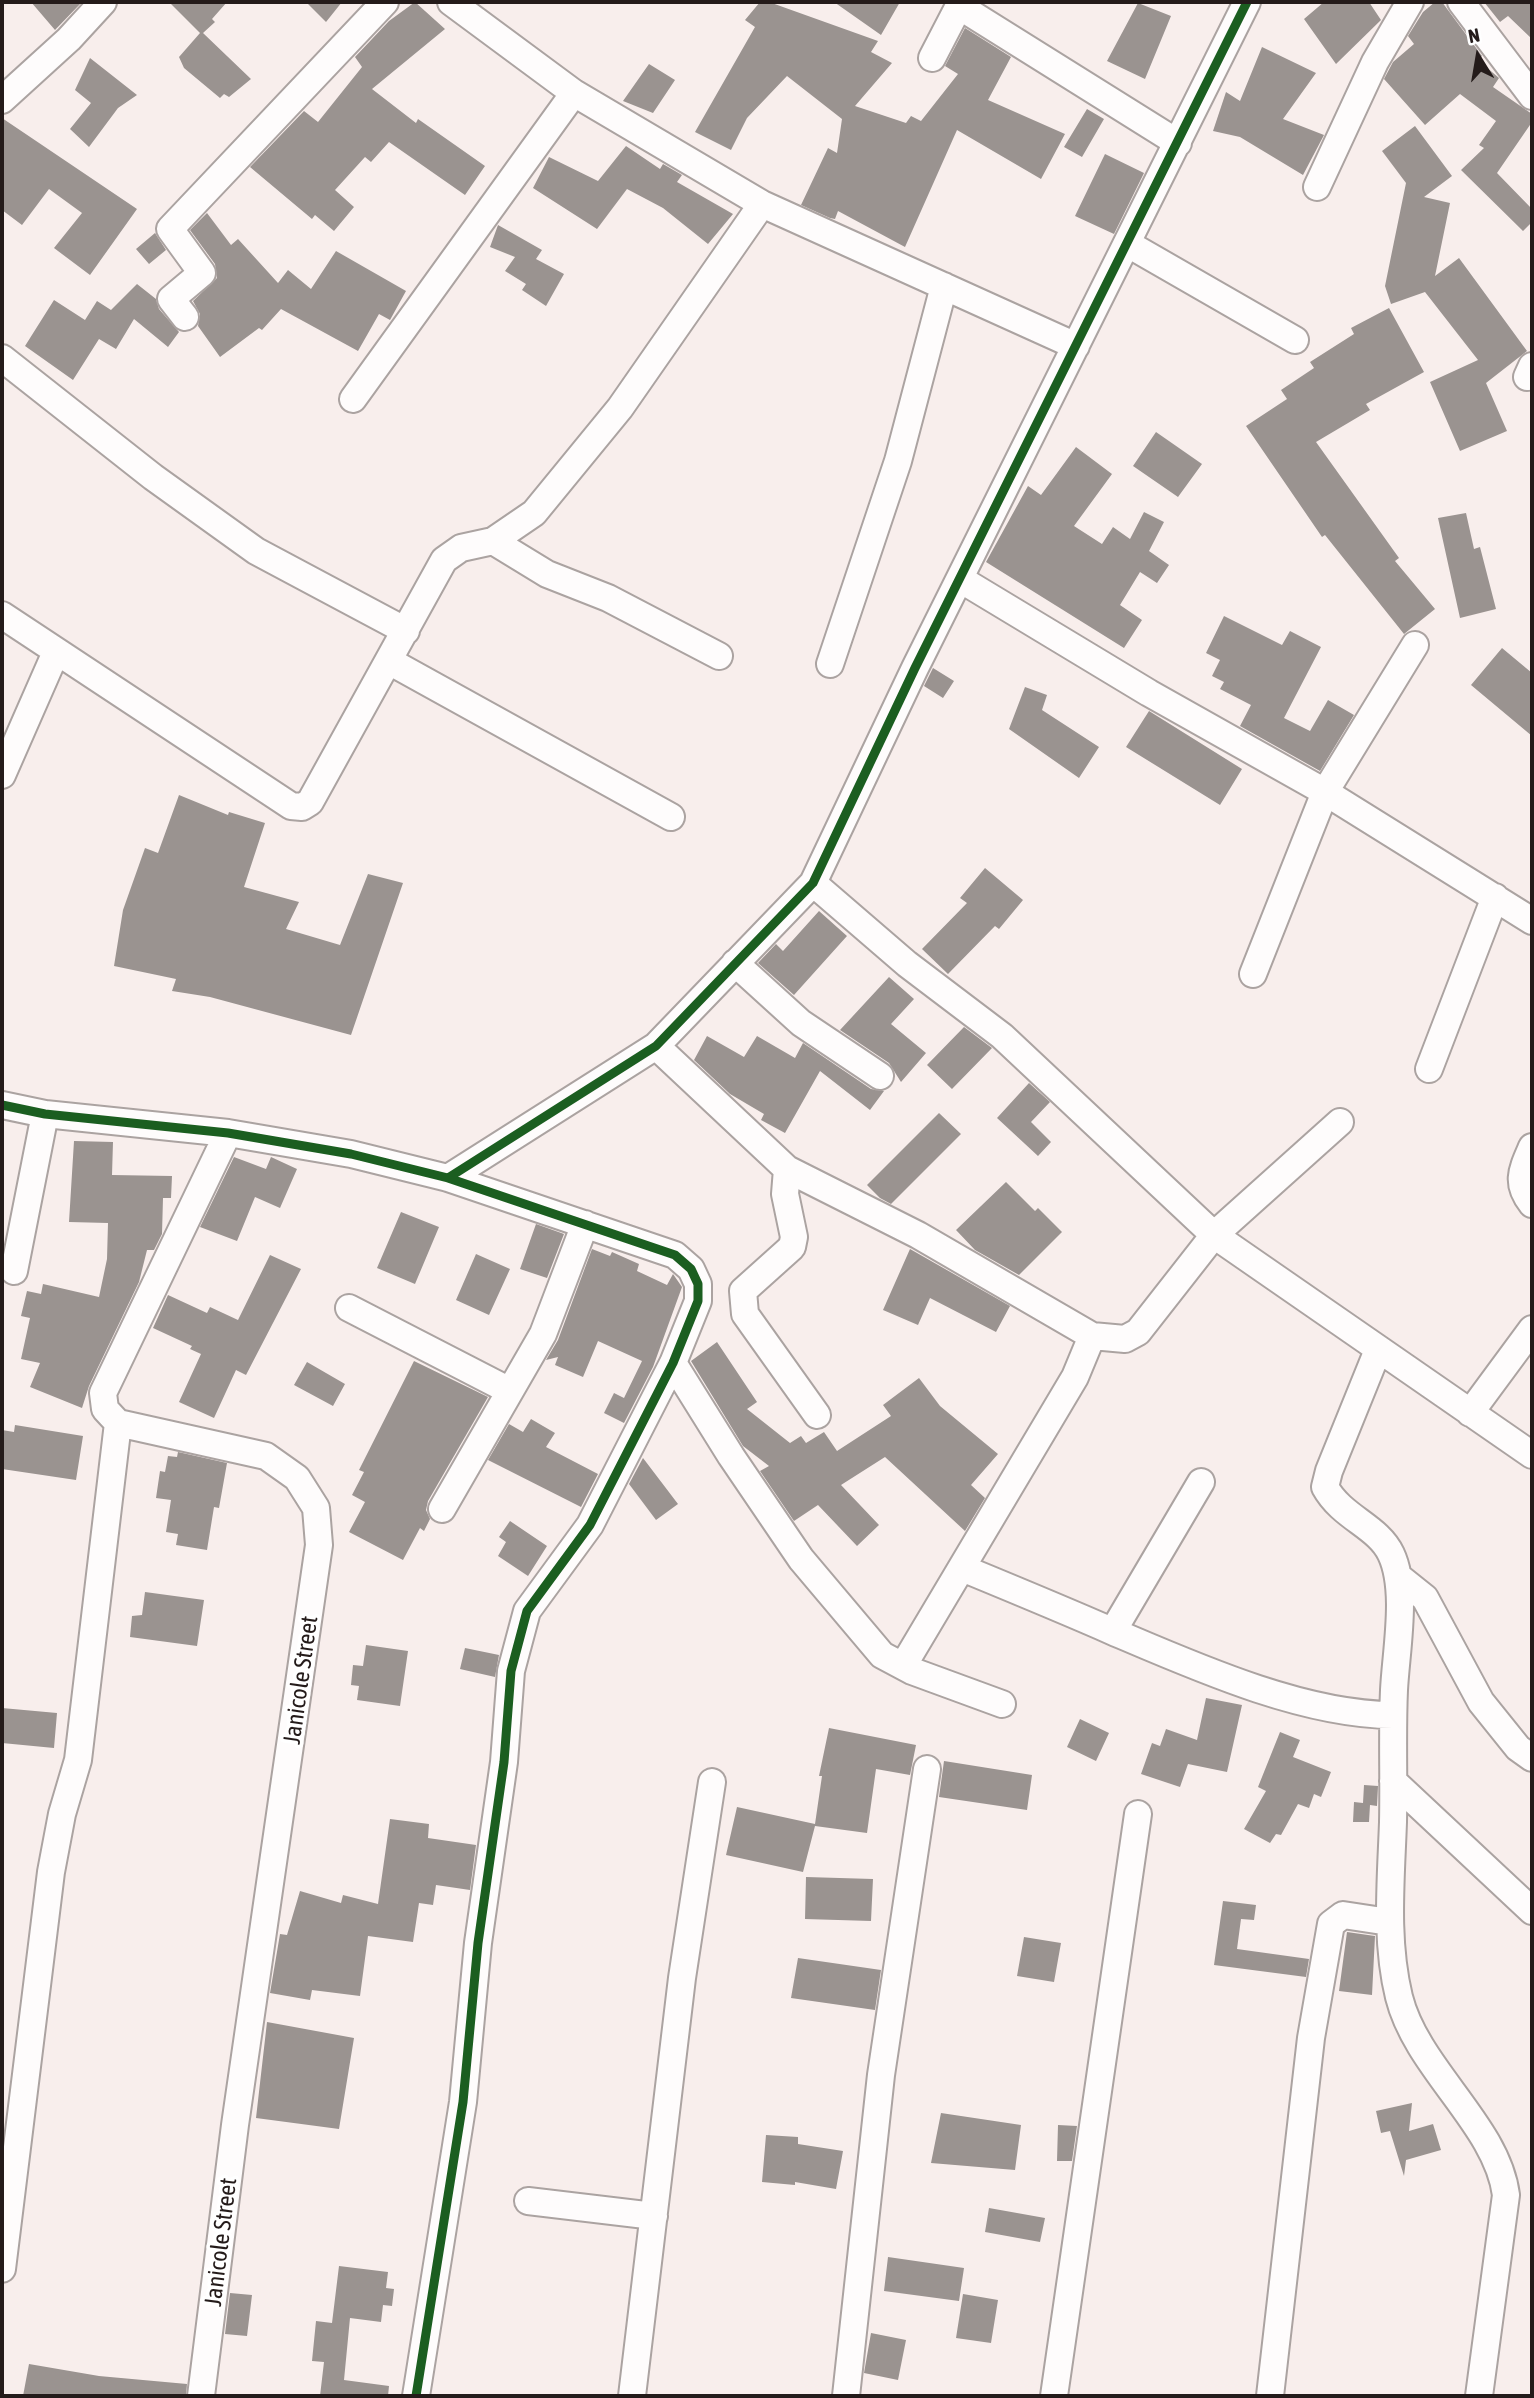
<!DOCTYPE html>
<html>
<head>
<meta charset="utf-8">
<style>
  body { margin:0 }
  #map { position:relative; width:1534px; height:2398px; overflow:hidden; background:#f8eeec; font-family:"Asap Condensed",sans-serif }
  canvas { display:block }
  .frame { position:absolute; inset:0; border:4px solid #241b1a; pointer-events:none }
  .north { position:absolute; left:1443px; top:21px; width:70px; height:70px; -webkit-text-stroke:5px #fff; paint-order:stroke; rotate:349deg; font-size:19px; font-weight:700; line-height:28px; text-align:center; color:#241b1a }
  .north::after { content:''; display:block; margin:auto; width:24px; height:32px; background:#241b1a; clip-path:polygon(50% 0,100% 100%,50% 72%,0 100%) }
</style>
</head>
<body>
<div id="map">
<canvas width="1534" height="2398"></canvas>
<div class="frame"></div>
<div class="north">N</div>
</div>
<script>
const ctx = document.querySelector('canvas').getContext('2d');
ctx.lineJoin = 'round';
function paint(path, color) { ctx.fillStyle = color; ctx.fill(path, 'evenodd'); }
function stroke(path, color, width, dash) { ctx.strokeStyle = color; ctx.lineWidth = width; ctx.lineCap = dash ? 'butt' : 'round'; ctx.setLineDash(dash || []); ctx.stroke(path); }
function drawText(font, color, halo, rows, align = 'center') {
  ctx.font = font + ' "Asap Condensed",sans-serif'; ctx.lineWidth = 7; ctx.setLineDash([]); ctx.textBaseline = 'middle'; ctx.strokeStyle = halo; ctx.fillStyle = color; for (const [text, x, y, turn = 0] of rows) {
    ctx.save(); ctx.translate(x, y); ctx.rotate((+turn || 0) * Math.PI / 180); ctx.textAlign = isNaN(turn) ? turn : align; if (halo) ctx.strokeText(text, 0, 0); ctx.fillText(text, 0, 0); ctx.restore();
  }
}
paint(new Path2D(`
  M31 2H82L55 30Z
  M169 2H227L212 19 215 22 203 33 251 79 229 97 224 94 220 98 184 68 179 57 200 33Z
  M306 2H342L326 22Z
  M415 2 445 29 372 89 416 123 418 119 485 166 465 195 389 142 371 162 365 157 335 190 354 207 334 231 315 215 312 219 250 167 304 111 318 122 362 67 355 57 389 21Z
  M760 2H769L878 41 871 52 892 63 855 106 906 123 911 116 921 121 958 74 945 66 965 28 1011 57 988 100 1065 134 1041 179 957 130 905 247 838 211 835 219 830 218 801 205 828 148 837 153 842 119 787 76 747 118 731 150 695 132 755 27 745 20Z
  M834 2H900L881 35Z
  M1324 2H1369L1381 20 1336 64 1304 19Z
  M1435 2H1442L1482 56 1478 60 1499 78 1493 87 1532 114V122L1497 173 1532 209V222L1523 231 1461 170 1484 148 1479 145 1496 121 1460 94 1425 125 1384 79 1393 62 1414 44 1408 36 1423 12Z
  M1484 2H1532V39L1508 16 1500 22Z
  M1138 3 1171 16 1145 79 1107 61Z
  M1262 47 1316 73 1283 119 1324 135 1303 175 1240 137 1213 131 1226 92 1240 101Z
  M90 58 137 95 118 108 89 147 70 129 91 103 75 90Z
  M649 64 675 80 653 113 623 101Z
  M1087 109 1104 119 1082 157 1064 147Z
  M2 118 137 209 90 275 54 248 82 213 49 189 22 225 2 210Z
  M1415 126 1452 176 1424 197 1450 203 1435 276 1459 258 1527 351 1486 383 1507 431 1460 451 1430 382 1478 360 1425 292 1391 304 1385 286 1406 183 1382 151Z
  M626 146 660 169 663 164 682 175 677 182 733 214 708 244 663 208 627 189 597 229 533 188 549 157 598 181Z
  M1105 154 1144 173 1114 234 1075 216Z
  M207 213 231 245 238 239 278 283 288 270 311 289 336 251 406 291 390 320 379 314 358 351 281 309 262 330 259 328 220 357 198 326 200 314 193 301 217 278 215 264 190 230Z
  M498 225 542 250 536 259 564 274 546 306 522 290 526 284 505 271 515 257 490 247Z
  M155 233 166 250 149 264 136 249Z
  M137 284 156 299 159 309 179 332 168 347 134 319 116 349 99 339 73 380 25 346 54 300 85 320 97 301 111 310Z
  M1389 308 1424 372 1366 404 1370 410 1316 442 1399 558 1395 561 1435 609 1404 634 1325 535 1322 537 1246 426 1287 399 1281 390 1314 368 1310 362 1354 334 1351 328Z
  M1156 432 1202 464 1178 497 1133 466Z
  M1076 447 1112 474 1074 526 1102 544 1113 527 1130 539 1144 512 1164 522 1149 551 1169 565 1157 583 1140 572 1120 605 1142 620 1124 648 986 562 1028 486 1041 495Z
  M1466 513 1474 549 1480 547 1496 609 1460 618 1438 518Z
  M1224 616 1282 645 1290 631 1321 647 1284 718 1310 731 1328 700 1354 715 1320 771 1240 726 1251 705 1220 689 1224 682 1212 676 1220 660 1206 653Z
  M1502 648 1532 673V736L1471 685Z
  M933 668 954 681 943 698 924 686Z
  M1025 687 1047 695 1042 710 1099 747 1079 778 1009 729Z
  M1149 711 1242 769 1220 805 1126 747Z
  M179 795 228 815 229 812 265 823 244 887 299 902 286 929 340 945 368 874 403 883 351 1035 210 997 172 991 176 979 114 966 123 910 145 848 158 853Z
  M985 868 1023 900 999 929 995 926 948 974 922 949 967 903 960 898Z
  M819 911 847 936 794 995 758 963 776 944 783 951Z
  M889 977 914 999 891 1024 926 1053 901 1082 889 1063 840 1030Z
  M964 1027 992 1048 952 1089 927 1065Z
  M707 1036 744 1057 757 1036 795 1058 803 1043 871 1089 884 1091 870 1110 820 1071 785 1133 761 1120 764 1114 730 1094 694 1060Z
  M1029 1083 1050 1102 1031 1122 1051 1142 1038 1156 997 1118Z
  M939 1113 961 1134 891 1204 880 1198 867 1185Z
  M74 1141 113 1142 112 1175 172 1176 171 1198H163L162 1234 154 1250H147L139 1282 89 1386 82 1408 30 1387 40 1363 21 1359 30 1318 21 1316 27 1291 41 1294 43 1284 99 1297 107 1259 108 1223 69 1222Z
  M234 1157 266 1169 271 1157 297 1169 280 1208 255 1197 237 1241 200 1227Z
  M1006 1182 1035 1211 1038 1208 1062 1232 1019 1275 975 1250 956 1230Z
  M401 1212 439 1227 415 1284 377 1268Z
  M536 1224 564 1234 547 1278 520 1269Z
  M592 1249 610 1256 612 1252 639 1264 637 1271 667 1285 673 1274 682 1287 653 1367 624 1423 604 1413 614 1393 624 1398 642 1361 598 1341 583 1377 555 1365 558 1357 546 1360 558 1340Z
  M910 1249 1010 1306 996 1332 930 1298 918 1325 883 1310Z
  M476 1254 510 1269 489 1315 456 1300Z
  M270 1255 301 1269 246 1375 236 1370 214 1418 179 1402 201 1354 190 1349 192 1346 153 1328 168 1295 207 1313 210 1307 238 1320Z
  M717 1342 757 1402 747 1409 790 1443 801 1436 806 1443 824 1432 837 1451 891 1416 883 1405 919 1378 940 1406 998 1454 971 1485 985 1498 965 1531 885 1457 841 1485 879 1525 857 1546 818 1505 794 1521 760 1471 769 1466 743 1446 691 1361Z
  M414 1361 488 1397 428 1501 426 1510 430 1519 424 1531 420 1528 403 1560 349 1532 365 1502 352 1495 364 1472 359 1470Z
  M307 1362 345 1384 333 1406 294 1385Z
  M531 1419 555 1433 546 1447 598 1474 581 1507 488 1460 509 1424 523 1432Z
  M15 1425 83 1436 76 1480 2 1469V1430L14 1432Z
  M178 1452 227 1463 219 1508 214 1507 207 1550 176 1545 178 1534 166 1532 171 1500 156 1498 160 1471 165 1472 168 1456 177 1457Z
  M643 1458 678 1504 656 1520 629 1484Z
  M510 1521 547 1546 528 1576 498 1556 506 1542 499 1537Z
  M145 1592 204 1600 197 1646 130 1637 132 1616 142 1615Z
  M366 1645 408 1651 400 1706 357 1700 359 1686 351 1685 353 1665 363 1666Z
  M465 1648 499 1655 495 1677 460 1669Z
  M1206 1698 1242 1705 1227 1772 1188 1764 1180 1787 1141 1774 1152 1743 1160 1746 1166 1729 1197 1740Z
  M2 1708 57 1713 54 1748 2 1743Z
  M1080 1719 1109 1733 1096 1761 1067 1747Z
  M829 1728 916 1745 910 1775 876 1769 867 1833 815 1826 803 1872 726 1855 737 1807 815 1824 822 1776H819Z
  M1280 1732 1300 1740 1293 1757 1331 1772 1321 1797 1314 1794 1309 1808 1298 1804 1281 1835 1276 1834 1270 1843 1244 1829 1266 1791 1258 1787Z
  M944 1761 1032 1775 1027 1810 939 1797Z
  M1364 1785 1378 1786 1377 1806 1370 1805 1369 1822H1353L1354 1802 1363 1803Z
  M390 1819 429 1824 428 1838 476 1845 470 1890 436 1885 433 1905 419 1903 413 1942 368 1936 360 1996 312 1990 310 2000 270 1993 280 1934 287 1935 300 1891 341 1903 343 1895 378 1904Z
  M806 1877 873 1879 871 1921 805 1919Z
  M1223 1901 1256 1905 1254 1920 1241 1919 1237 1949 1309 1959 1306 1977 1214 1965Z
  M1347 1932 1375 1936 1372 1995 1339 1991Z
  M1024 1937 1061 1943 1054 1982 1017 1976Z
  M798 1958 881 1970 875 2010 791 1998Z
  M267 2022 354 2038 339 2129 256 2118Z
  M1412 2103 1409 2131 1433 2124 1441 2150 1406 2160 1404 2176 1390 2131 1381 2133 1376 2111Z
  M941 2113 1021 2125 1015 2170 931 2163Z
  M1058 2125 1077 2126 1072 2161H1057Z
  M766 2135 798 2137V2144L843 2151 836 2189 795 2182V2185L762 2182Z
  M989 2208 1045 2218 1040 2242 985 2232Z
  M888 2257 964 2268 959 2301 884 2291Z
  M339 2266 388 2272 386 2288 394 2289 392 2306 383 2305 381 2322 350 2318 344 2380 389 2386 388 2396H320L324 2362 312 2361 316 2321 332 2323Z
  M230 2293 252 2295 247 2336 225 2334Z
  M963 2294 998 2300 991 2343 956 2338Z
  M871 2333 906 2340 898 2380 864 2373Z
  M29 2364 99 2376 187 2384 186 2396H23Z`), '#9a9390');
const minor = new Path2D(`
  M451 2 574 93 762 204 1076 346
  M1461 2 1532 96
  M959 6 1178 143
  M932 58 961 2
  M2 100 69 39 103 2
  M1317 187 1375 62 1410 2
  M1128 244 1295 340
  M185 317 171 299 202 273 170 229 385 2
  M2 358 153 477 256 551 406 631
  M1527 377 1532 366
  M353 399 574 93
  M493 541 547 574 608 598 719 656
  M960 579 1149 693 1325 792 1532 921
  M2 615 291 806 302 807 310 802 444 560 461 548 493 541 534 513 620 408 762 204
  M389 661 671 817
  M830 664 898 461 944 286
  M2 775 56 652
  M813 883 907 964 1002 1036 1214 1235 1532 1455
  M735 963 801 1023 880 1076
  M1253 974 1325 792 1415 645
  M656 1046 787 1169 918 1235 1092 1336 1125 1339 1138 1332 1214 1235 1340 1122
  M1429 1069 1495 897
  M2 1105 45 1114 228 1133 351 1154 448 1178 675 1255 691 1269 698 1284V1301L673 1363 590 1525 527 1611 511 1671 504 1762 478 1943 463 2102 416 2396
  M1532 1147C1522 1170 1515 1183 1532 1204
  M787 1169 785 1194 794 1237 792 1247 743 1291 745 1314 817 1415
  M448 1178 656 1046 813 883 915 668 1247 2
  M14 1271 45 1114
  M349 1308 510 1391
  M1378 1350 1329 1471 1325 1487C1342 1518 1378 1526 1391 1554 1408 1590 1396 1650 1394 1690 1392 1734 1394 1778 1393 1822 1391 1880 1385 1940 1399 1997 1417 2069 1497 2125 1506 2195L1479 2396
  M673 1363 731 1456 801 1559 882 1655 912 1671 1002 1704
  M1470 1413 1532 1329
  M442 1509 543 1334 585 1224
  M962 1568C1013 1589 1064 1610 1114 1632 1196 1667 1304 1715 1393 1715
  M1400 1578 1425 1598 1481 1702 1518 1748 1532 1758
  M1113 1631 1201 1482
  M903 1666 1075 1377 1092 1336
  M1393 1781 1532 1911
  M528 2201 654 2216
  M2 2269 51 1872 62 1814 78 1760 118 1423
  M201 2396 235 2125 319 1545 316 1508 297 1478 266 1456 118 1423 105 1409 103 1393 228 1133
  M632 2396 682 1978 712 1782
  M846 2396 881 2075 927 1769
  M1054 2396 1138 1814
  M1270 2396 1311 2038 1331 1924 1343 1915 1389 1922`);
stroke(minor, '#aba3a1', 30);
stroke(minor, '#fefcfc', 26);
stroke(new Path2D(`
  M2 1105 45 1114 228 1133 351 1154 448 1178 675 1255 691 1269 698 1284V1301L673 1363 590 1525 527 1611 511 1671 504 1762 478 1943 463 2102 416 2396
  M448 1178 656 1046 813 883 915 668 1247 2`), '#1b5e20', 9);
drawText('24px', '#241b1a', '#fff', [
  ["Janicole Street",301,1680,-82],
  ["Janicole Street",221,2242,-83]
]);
</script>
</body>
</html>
